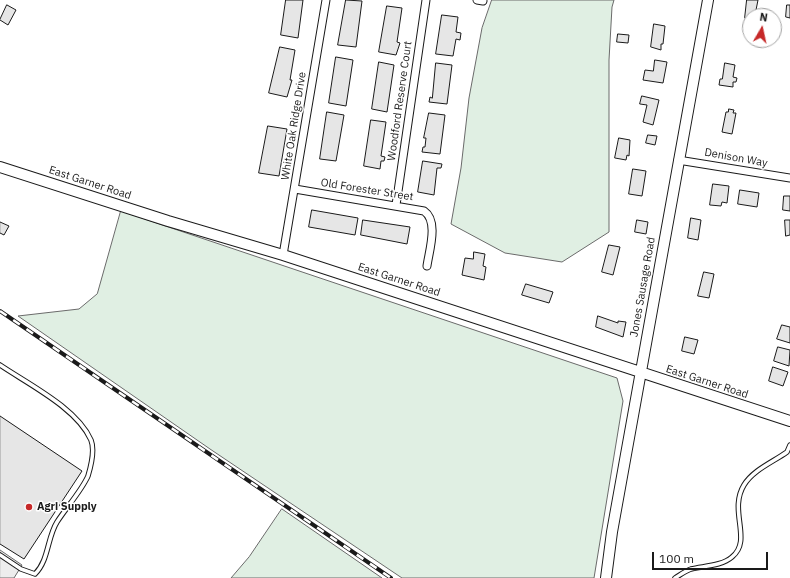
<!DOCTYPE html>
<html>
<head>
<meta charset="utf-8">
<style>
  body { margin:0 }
  #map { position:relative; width:790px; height:578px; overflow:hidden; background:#fff; font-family:"IBM Plex Sans",sans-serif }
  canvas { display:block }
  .north { position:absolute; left:742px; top:8px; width:40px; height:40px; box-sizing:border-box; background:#fff; border:1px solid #a3a3a3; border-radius:50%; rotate:9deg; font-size:11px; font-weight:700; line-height:16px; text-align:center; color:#1a1a1a }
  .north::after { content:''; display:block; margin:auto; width:14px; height:18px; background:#c62828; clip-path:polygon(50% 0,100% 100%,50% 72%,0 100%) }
  .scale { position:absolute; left:652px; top:552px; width:116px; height:18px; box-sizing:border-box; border:2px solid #1a1a1a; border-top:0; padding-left:5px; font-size:12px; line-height:14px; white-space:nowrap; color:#1a1a1a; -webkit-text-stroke:3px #fff; paint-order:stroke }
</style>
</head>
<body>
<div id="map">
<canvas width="790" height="578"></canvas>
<div class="north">N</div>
<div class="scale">100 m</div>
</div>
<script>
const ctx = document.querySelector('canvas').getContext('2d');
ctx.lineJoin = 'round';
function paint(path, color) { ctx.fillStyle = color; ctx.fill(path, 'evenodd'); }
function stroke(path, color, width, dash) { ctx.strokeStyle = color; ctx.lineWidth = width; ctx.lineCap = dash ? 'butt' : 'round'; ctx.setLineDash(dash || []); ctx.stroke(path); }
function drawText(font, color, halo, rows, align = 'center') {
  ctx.font = font + ' "IBM Plex Sans",sans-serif'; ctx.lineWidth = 3; ctx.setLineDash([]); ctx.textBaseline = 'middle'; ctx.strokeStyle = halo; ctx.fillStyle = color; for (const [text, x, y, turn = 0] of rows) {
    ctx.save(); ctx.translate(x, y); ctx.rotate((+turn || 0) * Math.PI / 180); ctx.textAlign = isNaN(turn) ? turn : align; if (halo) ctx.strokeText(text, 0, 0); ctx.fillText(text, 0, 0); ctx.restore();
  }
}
const green = new Path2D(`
  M492 0H614L612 7 609 60V232L562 262 505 253 451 224 461 168 469 98 482 28Z
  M121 211 617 378 623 401 594 578H402L210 449 18 316 79 309 97 294Z
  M282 509 382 578H231L249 557Z`);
paint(green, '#e0efe3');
stroke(green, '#6a6a6a', 1);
const parking = new Path2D(`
  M0 550 22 565 14 578H0Z`);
paint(parking, '#ededed');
stroke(parking, '#6a6a6a', 1);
const building = new Path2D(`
  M286 0H303L298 38 281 35Z
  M346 0 362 1 356 47 338 45Z
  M747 0H758L756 10 760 11 759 16H750V19L745 18Z
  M7 5 16 10 8 25 0 20Z
  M787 5H790V18L786 17Z
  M387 6 402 8 397 42 400 43 396 55 379 52Z
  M442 15 458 17 456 32 461 33 460 40 456 39 453 56 436 54Z
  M654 24 665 26 663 44H661V50L651 47Z
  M618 34 629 35 628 43 617 42Z
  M280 47 295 50 290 80H292L287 97 269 93Z
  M336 57 353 60 346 106 329 103Z
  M655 60 667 62 663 83 643 80 645 70 653 71Z
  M379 62 394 65 387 112 372 109Z
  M436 63 452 65 447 104 429 102 430 97 432 98Z
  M725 63 735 65 733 77 737 78 736 82H733V87L719 85 720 79H722Z
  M642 96 659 100 653 125 643 122 647 105 640 104Z
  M729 109 734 110 733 113H736L732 134 722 132 726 112H728Z
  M327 112 344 115 336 161 320 159Z
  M429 113 445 115 440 154 422 152 423 147H425L426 138H424Z
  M371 120 386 122 381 156 385 157 384 161H381L380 169 364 166Z
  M268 126 287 129 279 176 259 173Z
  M648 135 657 136 655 145 646 143Z
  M619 138 630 140 629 156 627 155 626 160 615 158Z
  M423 161 442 164 441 168H437L434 195 418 192Z
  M633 169 646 171 642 196 629 194Z
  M713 184 729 186 727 203 722 202 721 206 710 205Z
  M740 190 759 193 757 207 738 204Z
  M784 196H790V211L783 210Z
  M312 210 358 218 355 235 309 227Z
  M691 218 701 220 698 240 688 238Z
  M363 220 410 227 407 244 361 235Z
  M637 220 648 222 646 234 635 232Z
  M785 220H790V235L786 236Z
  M0 222 9 226 4 235 0 233Z
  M609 245 620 247 613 275 602 272Z
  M474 252 485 254 483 266 486 267 484 280 462 275 465 258 473 259Z
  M704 272 714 274 709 298 698 296Z
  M526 284 553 292 549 303 522 295Z
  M598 316 618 323V321L626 322 623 337 596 327Z
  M782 325 790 327V343L777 339Z
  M685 337 698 340 694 354 682 351Z
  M778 347 790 350 789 366 774 361Z
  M773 367 788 372 783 386 769 381Z
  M0 416 82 471 24 559 0 544Z`);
paint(building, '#e6e6e6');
stroke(building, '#1a1a1a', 1);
const service = new Path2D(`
  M0 365C28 384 77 408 91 440 95 450 91 466 88 476 82 490 66 508 57 522 47 538 49 560 35 574L21 569 0 555
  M675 578C680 575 685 571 691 569 703 566 722 566 732 557 753 540 728 511 744 485 753 470 773 462 787 452L790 445`);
const minor = new Path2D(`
  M477 0 483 1
  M678 160 790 178
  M295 189 424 211C439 221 429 251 427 266
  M396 205 426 0
  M283 255 326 0`);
const secondary = new Path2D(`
  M0 167 168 221 283 255 790 421
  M606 578 612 532 708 0`);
stroke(service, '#1a1a1a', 5.5);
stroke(minor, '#1a1a1a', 9);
stroke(secondary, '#1a1a1a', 12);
stroke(service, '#fff', 3.5);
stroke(minor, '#fff', 7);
stroke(secondary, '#fff', 10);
const rail = new Path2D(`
  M0 311 391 578`);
stroke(rail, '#1a1a1a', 4);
stroke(rail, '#fff', 2.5, [8]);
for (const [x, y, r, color] of [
  [29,507,4,"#c62828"]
]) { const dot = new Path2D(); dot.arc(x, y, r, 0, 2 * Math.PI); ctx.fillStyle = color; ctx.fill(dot); stroke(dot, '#fff', 1.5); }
drawText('11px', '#1a1a1a', '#fff', [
  ["Woodford Reserve Court",400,101,-82],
  ["White Oak Ridge Drive",294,126,-81],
  ["Denison Way",736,158,10],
  ["East Garner Road",90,183,18],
  ["Old Forester Street",367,190,9],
  ["East Garner Road",399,280,18],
  ["Jones Sausage Road",643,287,-80],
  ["East Garner Road",707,382,18]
]);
drawText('bold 11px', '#1a1a1a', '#fff', [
  ["Agri Supply",37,507]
], 'left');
</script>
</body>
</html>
